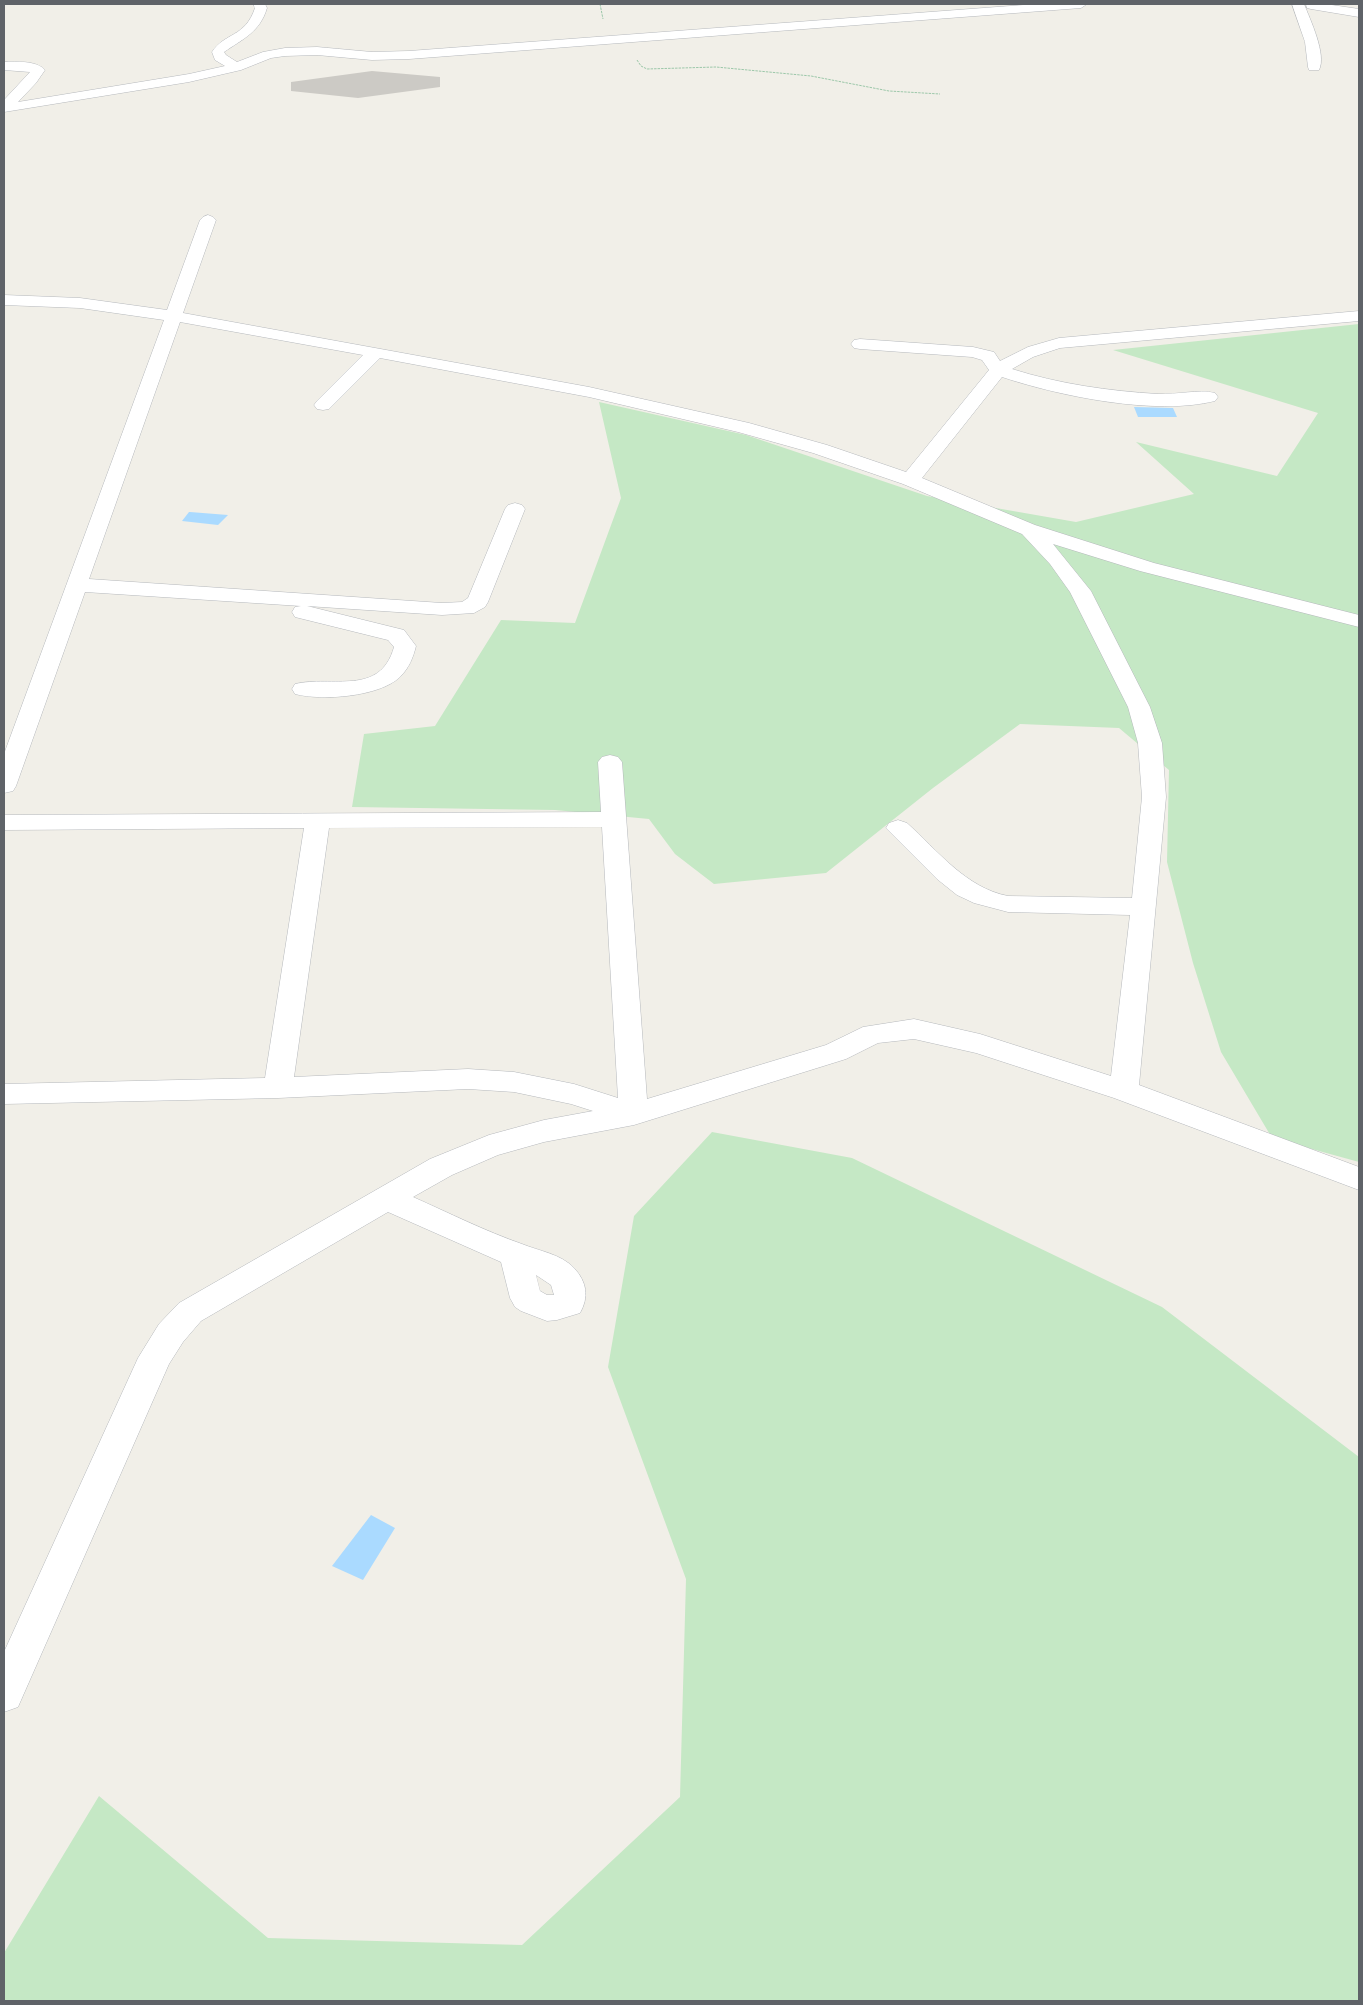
<!DOCTYPE html>
<html>
<head>
<meta charset="utf-8">
<style>
  body { margin:0 }
  #map { position:relative; width:1363px; height:2005px; overflow:hidden; background:#f1efe8; font-family:Quicksand,sans-serif }
  canvas { display:block }
  .frame { position:absolute; inset:0; border:5px solid #5f6368; pointer-events:none }
</style>
</head>
<body>
<div id="map">
<canvas width="1363" height="2005"></canvas>
<div class="frame"></div>
</div>
<script>
const ctx = document.querySelector('canvas').getContext('2d');
ctx.lineJoin = 'round';
function paint(path, color) { ctx.fillStyle = color; ctx.fill(path, 'evenodd'); }
function stroke(path, color, width, dash) { ctx.strokeStyle = color; ctx.lineWidth = width; ctx.lineCap = dash ? 'butt' : 'round'; ctx.setLineDash(dash || []); ctx.stroke(path); }
paint(new Path2D(`
  M1359 324V1162L1272 1138 1221 1052 1193 963 1167 862 1169 770 1119 728 1020 724 933 788 826 873 714 884 675 854 649 819 555 810 352 807 364 734 435 726 501 620 575 623 621 498 599 402 746 435 927 496 1076 522 1194 494 1136 442 1277 476 1318 413 1113 350Z
  M712 1132 852 1158 1162 1307 1359 1457V2001H4V1953L99 1796 268 1938 522 1945 680 1797 686 1579 608 1367 634 1216Z`), '#c5e8c5');
paint(new Path2D(`
  M1134 407 1173 408 1177 417H1138Z
  M189 512H190L228 515 218 525 182 521Z
  M371 1515 395 1528 363 1580 332 1566Z`), '#aadaff');
paint(new Path2D(`
  M372 71 440 77V87L358 98 291 91V82Z`), '#cccac5');
const minor = new Path2D(`
  M253 4H265L267 8C260 32 243 39 224 52L226 55 237 62 263 52 285 48 317 47 372 52 409 51 1037 4H1087L1081 8 409 59 372 60 317 55 285 56 271 58 241 70 189 82 4 112V100L30 72 4 70V62C16 62 36 60 45 70L36 83 18 102 189 74 225 66 215 60 212 52C225 32 245 38 255 8Z
  M1292 4H1304C1310 19 1327 55 1319 70H1309L1308 67 1305 42Z
  M1306 4H1325L1359 9V17L1311 9 1307 8Z
  M208 215 213 217 216 220 183 313 589 387 749 423 827 445 906 472 989 370 982 360 972 357 860 349 854 348 851 344 854 340 860 339 973 347 994 352 1000 361 1028 347 1059 338 1359 311V321L1060 348 1033 357 1012 369C1059 384 1109 391 1158 394 1177 395 1198 389 1215 393L1218 397 1215 401C1156 416 1059 396 1002 377L922 478 1035 525 1154 563 1359 615V627L1140 571 1053 544 1091 591 1150 707 1162 743 1166 797 1139 1085 1359 1167V1190L1114 1098 976 1053 914 1039 878 1043 846 1059 634 1125 544 1142 498 1155 452 1175 413 1197C449 1213 485 1231 522 1244 539 1251 561 1254 574 1268 587 1282 589 1297 580 1313L557 1320 547 1321 521 1311 515 1307 510 1298 501 1262 388 1212 201 1321 183 1342 169 1364 18 1707 4 1712V1652L138 1358 159 1324 179 1303 430 1159 489 1135 544 1120 593 1111 571 1104 514 1092 468 1089 278 1098 4 1104V1084L265 1078 304 828 4 830V815L601 812 598 762 602 757 610 755 618 757 622 762 647 1099 826 1045 863 1027 914 1019 980 1034 1111 1076 1130 915 1008 912 974 903 957 895 937 879 886 828 889 823 898 820 907 823C937 850 966 888 1008 896L1132 898 1142 797 1138 743 1128 707 1070 592 1050 564 1022 534 903 484 813 453 738 432 589 397 380 358 329 409 323 410 317 409 314 405 317 401 363 355 180 322 89 579 442 603 462 602 468 598 505 509 508 505 515 503 522 505 525 509 488 602 485 607 474 613 442 615 307 606 404 630 416 646C413 658 409 668 400 677 379 697 322 701 295 694L292 689 295 684C332 675 380 697 394 647L388 640 295 617 292 612 295 607 301 606 85 592 16 786 13 791 4 793V754L164 320 80 308 4 305V295L80 298 167 310 200 220 203 217ZM602 827 618 1098 574 1084 514 1072 468 1069 294 1077 329 828ZM536 1275 551 1285 554 1295H547L540 1291Z`);
stroke(minor, '#b5b8bc', 1);
stroke(new Path2D(`
  M600 4 603 19
  M637 60 641 66 647 69 716 67 811 76 889 91 940 94`), '#9cc7a9', 1, [2.5, 1]);
paint(minor, '#fff');
</script>
</body>
</html>
